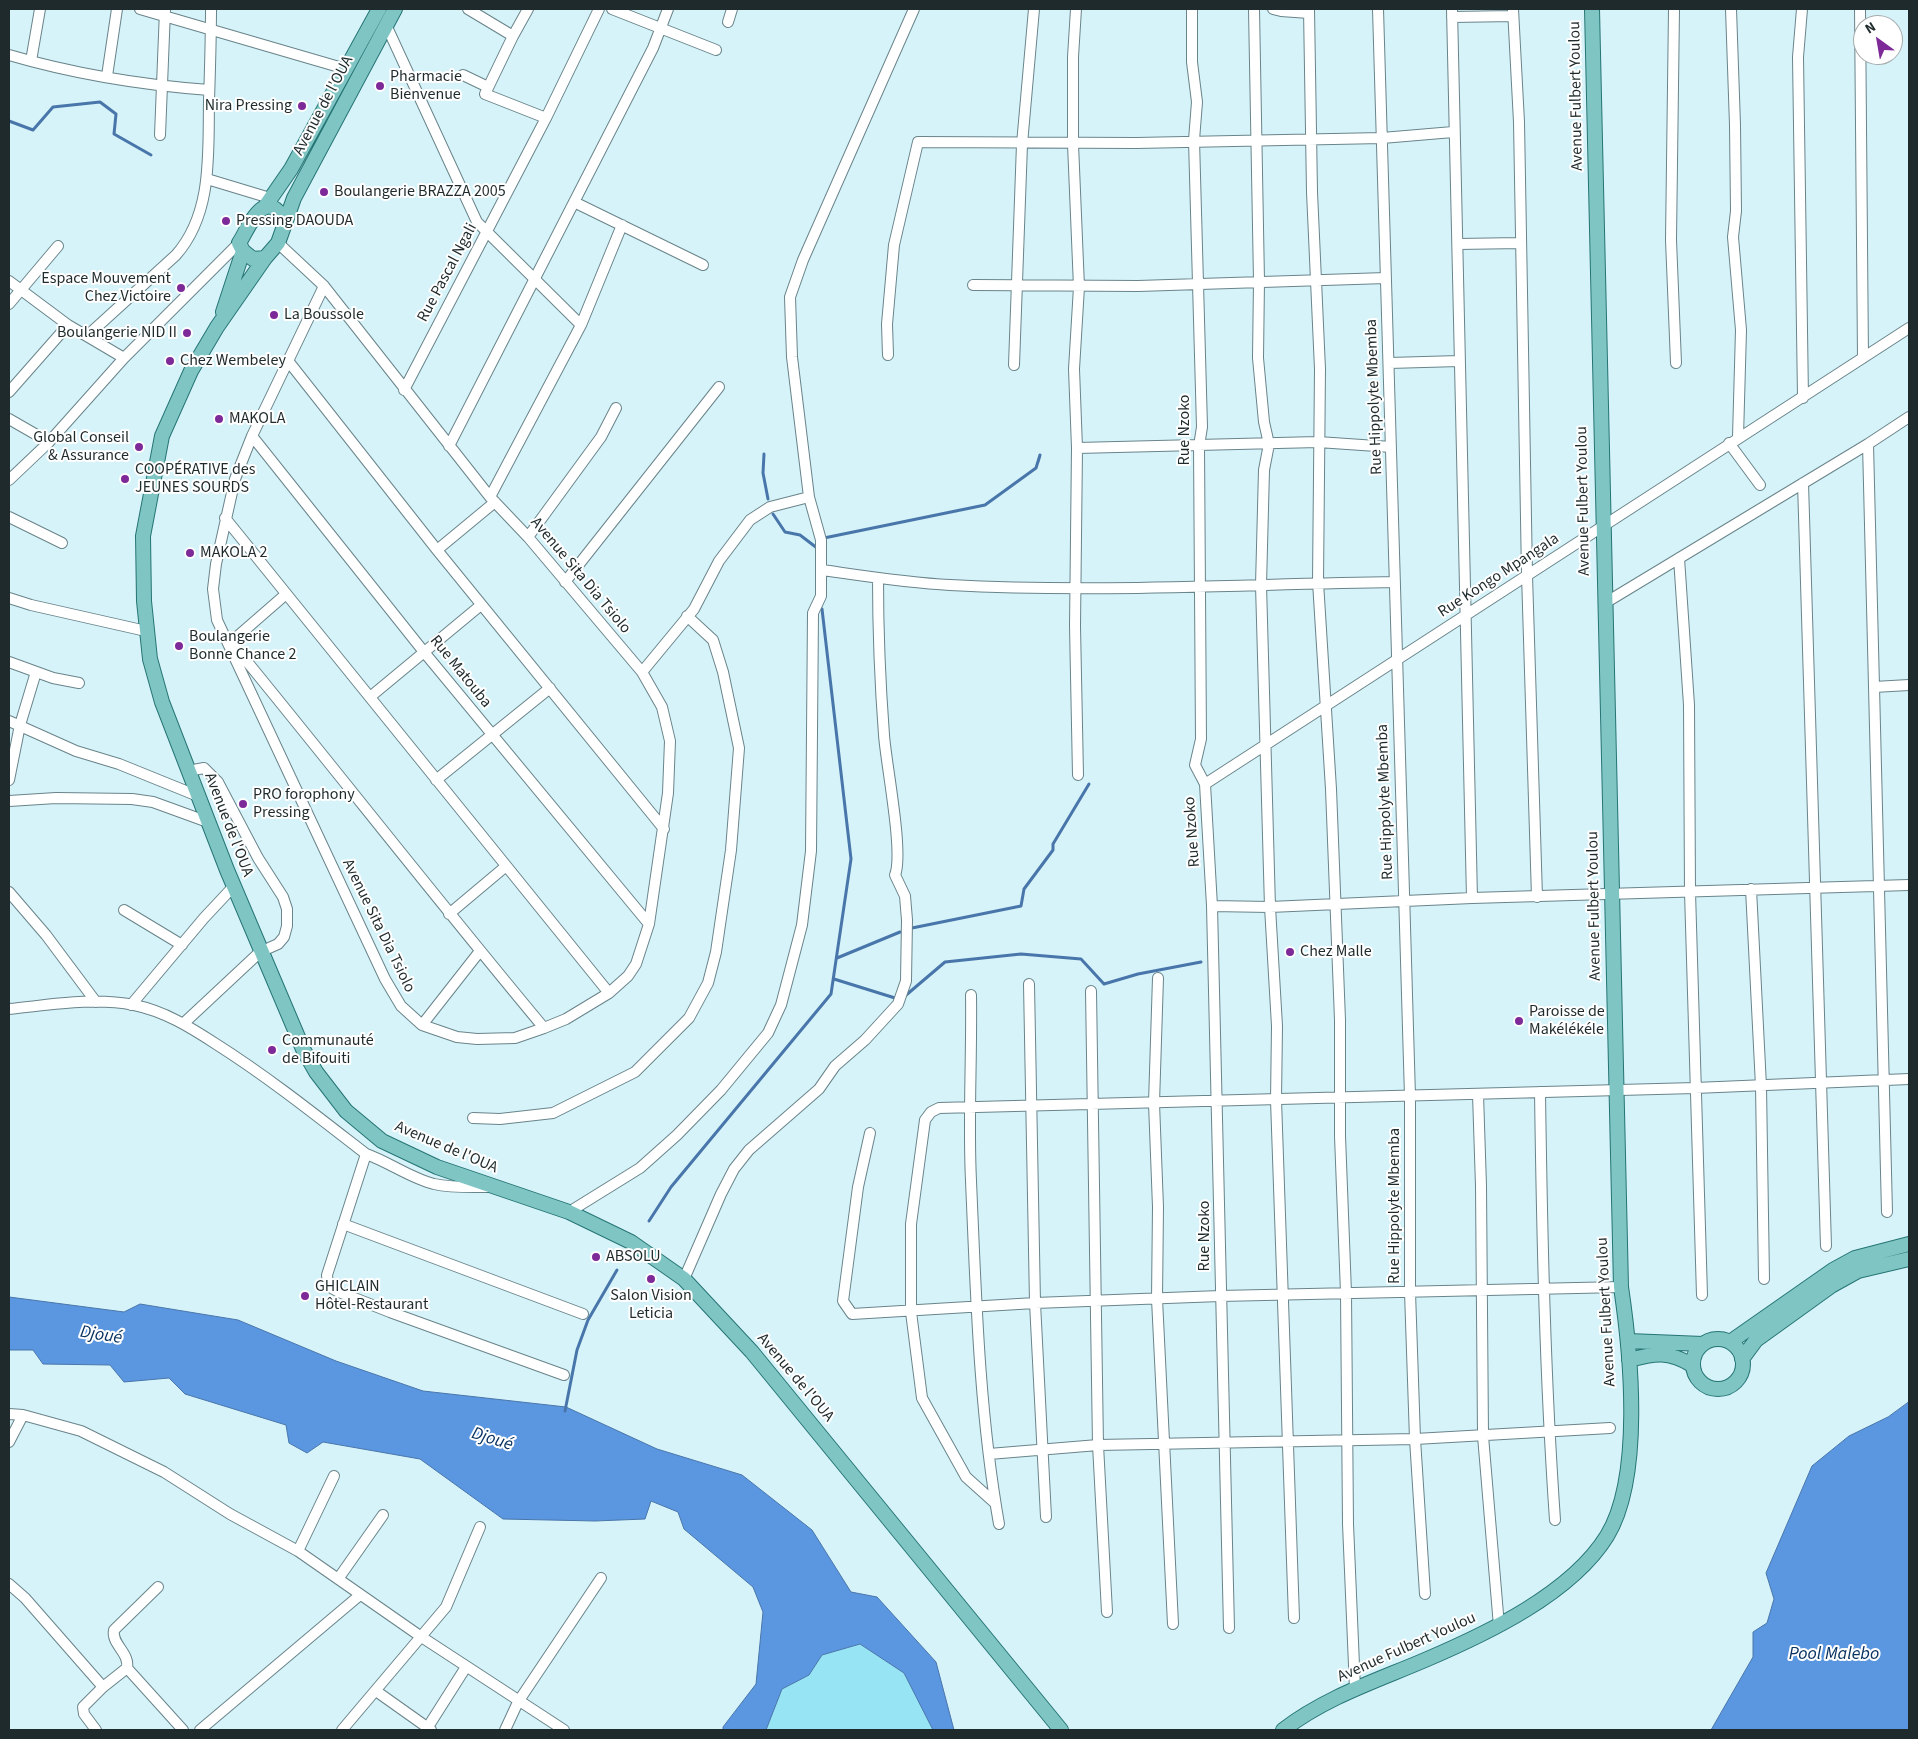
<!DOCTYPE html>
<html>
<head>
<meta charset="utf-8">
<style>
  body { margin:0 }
  #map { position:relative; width:1918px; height:1739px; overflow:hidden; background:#d6f3fa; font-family:"Source Sans 3",sans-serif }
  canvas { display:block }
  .frame { position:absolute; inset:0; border:10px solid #1f2a2c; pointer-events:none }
  .north { position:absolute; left:1853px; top:15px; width:50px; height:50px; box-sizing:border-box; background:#fff; border:1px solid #a5aaab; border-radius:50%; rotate:328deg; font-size:14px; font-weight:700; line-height:20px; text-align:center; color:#1f2a2c }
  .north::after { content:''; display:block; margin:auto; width:18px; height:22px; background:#7e2998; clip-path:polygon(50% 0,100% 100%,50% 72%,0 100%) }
</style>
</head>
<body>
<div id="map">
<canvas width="1918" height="1739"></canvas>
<div class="frame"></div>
<div class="north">N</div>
</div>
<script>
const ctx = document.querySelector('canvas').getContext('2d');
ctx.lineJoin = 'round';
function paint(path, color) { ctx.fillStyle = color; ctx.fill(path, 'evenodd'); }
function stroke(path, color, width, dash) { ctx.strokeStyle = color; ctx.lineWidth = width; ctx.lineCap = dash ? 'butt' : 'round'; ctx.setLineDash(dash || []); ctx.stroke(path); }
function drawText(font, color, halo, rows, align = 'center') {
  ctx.font = font + ' "Source Sans 3",sans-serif'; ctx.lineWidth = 4; ctx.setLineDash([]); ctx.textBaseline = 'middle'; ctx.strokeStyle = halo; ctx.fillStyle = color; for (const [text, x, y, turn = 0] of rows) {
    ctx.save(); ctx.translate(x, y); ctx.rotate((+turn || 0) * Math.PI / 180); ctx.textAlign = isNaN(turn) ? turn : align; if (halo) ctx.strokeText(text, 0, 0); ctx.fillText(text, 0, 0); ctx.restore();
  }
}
paint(new Path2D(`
  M860 1644 904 1673 933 1730H766L782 1689 809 1675 822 1655Z`), '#97e4f5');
const water = new Path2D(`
  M9 1297 124 1312 140 1304 238 1320 336 1361 423 1391 566 1407 657 1449 742 1475 812 1530 851 1592 877 1597 936 1662 954 1730H933L904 1673 860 1644 822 1655 809 1675 782 1689 766 1730H723V1727L756 1684 763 1612 753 1587 684 1529 678 1512 651 1501 645 1519 595 1521 503 1519 420 1459 323 1442 307 1453 289 1443 286 1425 185 1394 169 1378 124 1382 110 1365 43 1364 33 1350H9Z
  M1909 1402V1730H1711L1753 1657V1632L1767 1623 1774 1599 1766 1573 1812 1466 1849 1436 1888 1417Z`);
paint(water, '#5b96e0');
stroke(water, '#4976aa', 1);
stroke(new Path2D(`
  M9 121 33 130 53 107 100 102 116 114 114 134 151 155
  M764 454 763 473 768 499
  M773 514 785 532 800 535 817 548V551
  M824 538 985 505 1036 468 1040 455 1038 462
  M912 928 1021 906 1024 889 1053 850V844L1089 784
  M837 958 900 932
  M834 979 895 998
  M905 996 945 962 1021 954 1081 959 1104 984 1138 974 1201 962
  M649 1221 671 1187 831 994 851 859 822 609
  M565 1411 577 1350 588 1320 617 1270`), '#4976aa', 3);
const minor = new Path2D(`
  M140 9 346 69
  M468 9 513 36
  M528 9 513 36 485 94 546 118
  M612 9 716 50
  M1076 9 1073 57V144L1079 287 1074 369 1077 448 1075 626 1078 775
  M1192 9V62L1197 102 1194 140 1202 427 1199 446 1201 739 1195 765 1205 784 1212 906 1229 1628
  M1254 9 1259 281 1258 358 1264 422 1269 444 1264 470 1261 585 1270 907 1277 1026 1276 1100 1294 1618
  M1273 9 1281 11 1309 13
  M1309 9 1312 192 1320 369 1318 582 1331 789 1340 1020V1136L1346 1293 1348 1524 1355 1689
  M1378 9 1410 1096V1292L1415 1439 1425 1594
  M1452 9 1472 898
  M1513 9 1519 122 1527 575 1537 897
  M1674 9 1671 240 1676 363
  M1731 9 1735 125 1736 211 1733 237 1741 330 1738 437
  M1802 9 1798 57 1803 398
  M1860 9 1863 358
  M1452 17 1513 16
  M728 22 732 9
  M387 27 477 222 581 325
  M9 55C74 74 142 85 209 90
  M31 61 40 9
  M463 75 488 87
  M107 76 117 9
  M160 135 165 10
  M207 179 270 198
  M574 202 703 265
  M278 243 324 286 490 497 528 537 642 672 662 707 670 741 668 793 649 924 636 964 628 976 609 993 566 1019 544 1028 515 1038 477 1039 457 1037 422 1025 401 1006 385 979 217 620 213 589 216 564 235 479 252 436 324 286
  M1458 244 1520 243
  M9 281 68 325 124 358
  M973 285 1138 286 1386 278
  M9 304 58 246
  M87 336 176 255C213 213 208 153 209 101 210 70 211 39 211 9
  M888 355 887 324 894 245 918 142 1136 143 1382 138 1453 132
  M289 362 437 550 664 829
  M1389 363 1459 361
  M1014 365 1022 144 1034 9
  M404 390 546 118 599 9
  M9 392 68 325
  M9 419 49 442
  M252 436 424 652 649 924
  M1729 443 1760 485
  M1868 444 1887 1212
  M449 446 653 48 668 9
  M1077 448 1318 442 1391 447
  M9 480 49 442 124 358 239 243
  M1803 483 1826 1246
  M490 497 581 325 622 225
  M9 517 62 543
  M225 518 609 993
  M528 537 601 437 616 408
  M437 550 495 502
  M1679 558 1689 705 1690 892 1702 1295
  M822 570C864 576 907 583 950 585 1098 593 1247 584 1395 582
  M565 582 719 387
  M9 598 31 605 146 631
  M1605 603 1868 444 1909 417
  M231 642C336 770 438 901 544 1028
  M231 642 285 595
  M9 662 53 678 79 683
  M642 672 694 609 719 561 750 520 770 507 809 497
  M1874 687 1909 685
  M370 697 481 605
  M9 721 76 751 119 764 198 796
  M9 780 20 725 36 672
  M436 780 550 688
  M1205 784 1909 328
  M9 801 56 798 132 799 153 802 208 822
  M1751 889 1761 1086 1764 1279
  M9 892 46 935 96 1002
  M1212 906 1270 907 1472 898 1909 885
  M124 910 182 945
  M449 914 505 867
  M1158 978 1154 1103 1158 1207 1157 1299 1173 1624
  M1029 984 1035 1303 1046 1517
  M1091 991 1098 1445 1107 1612
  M971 995C972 1057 968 1120 971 1181 976 1296 979 1411 999 1524
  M131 1005 204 918 233 887
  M9 1009C50 1005 92 997 134 1005 164 1011 190 1027 216 1044 268 1077 317 1116 366 1154 389 1162 410 1178 434 1184 452 1188 470 1187 489 1187
  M184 1023 260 952 278 944 284 937 287 926V909L283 897 258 858 218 782 204 768 188 771
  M422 1025 480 951
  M1540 1092C1542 1235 1545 1377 1555 1520
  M1478 1094 1481 1186 1483 1436 1499 1626
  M473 1118 500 1119 553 1113 635 1072 689 1018 708 983 716 952 731 850 739 748 723 672 713 640 687 616
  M870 1133 858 1187 843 1301 852 1314 1035 1303 1220 1296 1621 1287
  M366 1154 327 1275 328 1286 339 1292 390 1312 564 1375
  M569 1212 640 1168 677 1135 721 1090 768 1033 781 1005 802 925 811 851 813 613 821 596V540L809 497 792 357 790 297 803 260 914 9
  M343 1224 583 1314
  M684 1279 721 1194 734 1169 749 1150 819 1089 835 1066 865 1040 898 1004 906 981 907 920 905 896 895 875C904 853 886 764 884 735 880 682 878 630 878 578
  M9 1414 23 1415 81 1431 164 1472 230 1514 298 1551 420 1636 564 1730
  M9 1442 23 1415
  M989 1454 1098 1445 1415 1439 1610 1428
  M995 1503 966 1477 922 1398 911 1312V1224L925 1120 931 1112 939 1108 1695 1088 1909 1079
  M298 1551 334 1476
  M338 1579 383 1515
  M9 1584 25 1598 103 1687 127 1668 183 1730
  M127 1668C130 1653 111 1644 114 1630L158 1587
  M376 1691 431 1730
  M96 1730 84 1714 83 1707 103 1687
  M200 1730 360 1595
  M342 1730 446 1607 480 1527
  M426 1730 466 1667
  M505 1730 518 1702 601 1578`);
const major = new Path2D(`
  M264 208 291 169 379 9
  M285 221C264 184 249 228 239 243L243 251 253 259 265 258 278 243 294 198 395 9
  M265 258 217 327 191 371 162 436 143 536 144 601 150 659 162 702 227 870 303 1049 316 1072 346 1111 382 1141 437 1167 569 1212 631 1242 684 1279 752 1352 1061 1730
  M223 312 243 251
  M1693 1364a25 25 0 1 1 50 0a25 25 0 1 1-50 0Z
  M1629 1341 1703 1344
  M1730 1342 1833 1270 1855 1258 1909 1244
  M1742 1359 1756 1340 1831 1286 1858 1271 1909 1259
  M1629 1360C1656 1353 1668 1351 1692 1365
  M1283 1730C1326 1697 1376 1681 1425 1660 1486 1634 1571 1594 1607 1536 1643 1477 1631 1354 1621 1287L1592 9`);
stroke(minor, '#69848a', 12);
stroke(major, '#267575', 16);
stroke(minor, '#fff', 10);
stroke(major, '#7fc5c4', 14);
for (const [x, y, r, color] of [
  [380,86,5,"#7e2998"],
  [302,106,5,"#7e2998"],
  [324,192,5,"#7e2998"],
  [226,221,5,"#7e2998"],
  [181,288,5,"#7e2998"],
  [274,315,5,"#7e2998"],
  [187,333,5,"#7e2998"],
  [170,361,5,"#7e2998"],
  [219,419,5,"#7e2998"],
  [139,447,5,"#7e2998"],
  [125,479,5,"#7e2998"],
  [190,553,5,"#7e2998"],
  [179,646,5,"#7e2998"],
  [243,804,5,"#7e2998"],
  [1290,952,5,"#7e2998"],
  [1519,1021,5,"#7e2998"],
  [272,1050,5,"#7e2998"],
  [596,1257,5,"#7e2998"],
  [651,1279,5,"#7e2998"],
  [305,1296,5,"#7e2998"]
]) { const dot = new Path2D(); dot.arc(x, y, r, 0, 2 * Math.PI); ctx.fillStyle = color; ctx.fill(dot); stroke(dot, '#fff', 2); }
drawText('16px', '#1f2a2c', '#fff', [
  ["Pharmacie",390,77],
  ["Bienvenue",390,95],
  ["Nira Pressing",292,106,"right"],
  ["Boulangerie BRAZZA 2005",334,192],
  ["Pressing DAOUDA",236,221],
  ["Espace Mouvement",171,279,"right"],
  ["Chez Victoire",171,297,"right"],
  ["La Boussole",284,315],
  ["Boulangerie NID II",177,333,"right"],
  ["Chez Wembeley",180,361],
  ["MAKOLA",229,419],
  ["Global Conseil",129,438,"right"],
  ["& Assurance",129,456,"right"],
  ["COOPÉRATIVE des",135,470],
  ["JEUNES SOURDS",135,488],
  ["MAKOLA 2",200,553],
  ["Boulangerie",189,637],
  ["Bonne Chance 2",189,655],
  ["PRO forophony",253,795],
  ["Pressing",253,813],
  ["Chez Malle",1300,952],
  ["Paroisse de",1529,1012],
  ["Makélékéle",1529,1030],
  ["Communauté",282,1041],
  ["de Bifouiti",282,1059],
  ["ABSOLU",606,1257],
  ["GHICLAIN",315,1287],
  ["Hôtel-Restaurant",315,1305],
  ["Salon Vision",651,1296,"center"],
  ["Leticia",651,1314,"center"]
], 'left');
drawText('16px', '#1f2a2c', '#fff', [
  ["Avenue Fulbert Youlou",1577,96,-91],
  ["Avenue de l'OUA",324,106,-62],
  ["Rue Pascal Ngali",448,273,-62],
  ["Rue Hippolyte Mbemba",1375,397,-92],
  ["Rue Nzoko",1185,430,-90],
  ["Avenue Fulbert Youlou",1584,501,-91],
  ["Avenue Sita Dia Tsiolo",580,576,50],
  ["Rue Kongo Mpangala",1499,576,-33],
  ["Rue Matouba",460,672,51],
  ["Rue Hippolyte Mbemba",1386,802,-92],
  ["Avenue de l'OUA",228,825,69],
  ["Rue Nzoko",1193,832,-94],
  ["Avenue Fulbert Youlou",1595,906,-91],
  ["Avenue Sita Dia Tsiolo",378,926,64],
  ["Avenue de l'OUA",446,1148,23],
  ["Rue Hippolyte Mbemba",1395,1206,-90],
  ["Rue Nzoko",1205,1236,-90],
  ["Avenue Fulbert Youlou",1607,1312,-93],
  ["Avenue de l'OUA",795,1378,50],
  ["Avenue Fulbert Youlou",1407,1648,-24]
]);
drawText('italic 18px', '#093362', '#fff', [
  ["Djoué",101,1336,9],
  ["Djoué",492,1440,17],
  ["Pool Malebo",1834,1655]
]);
</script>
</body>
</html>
